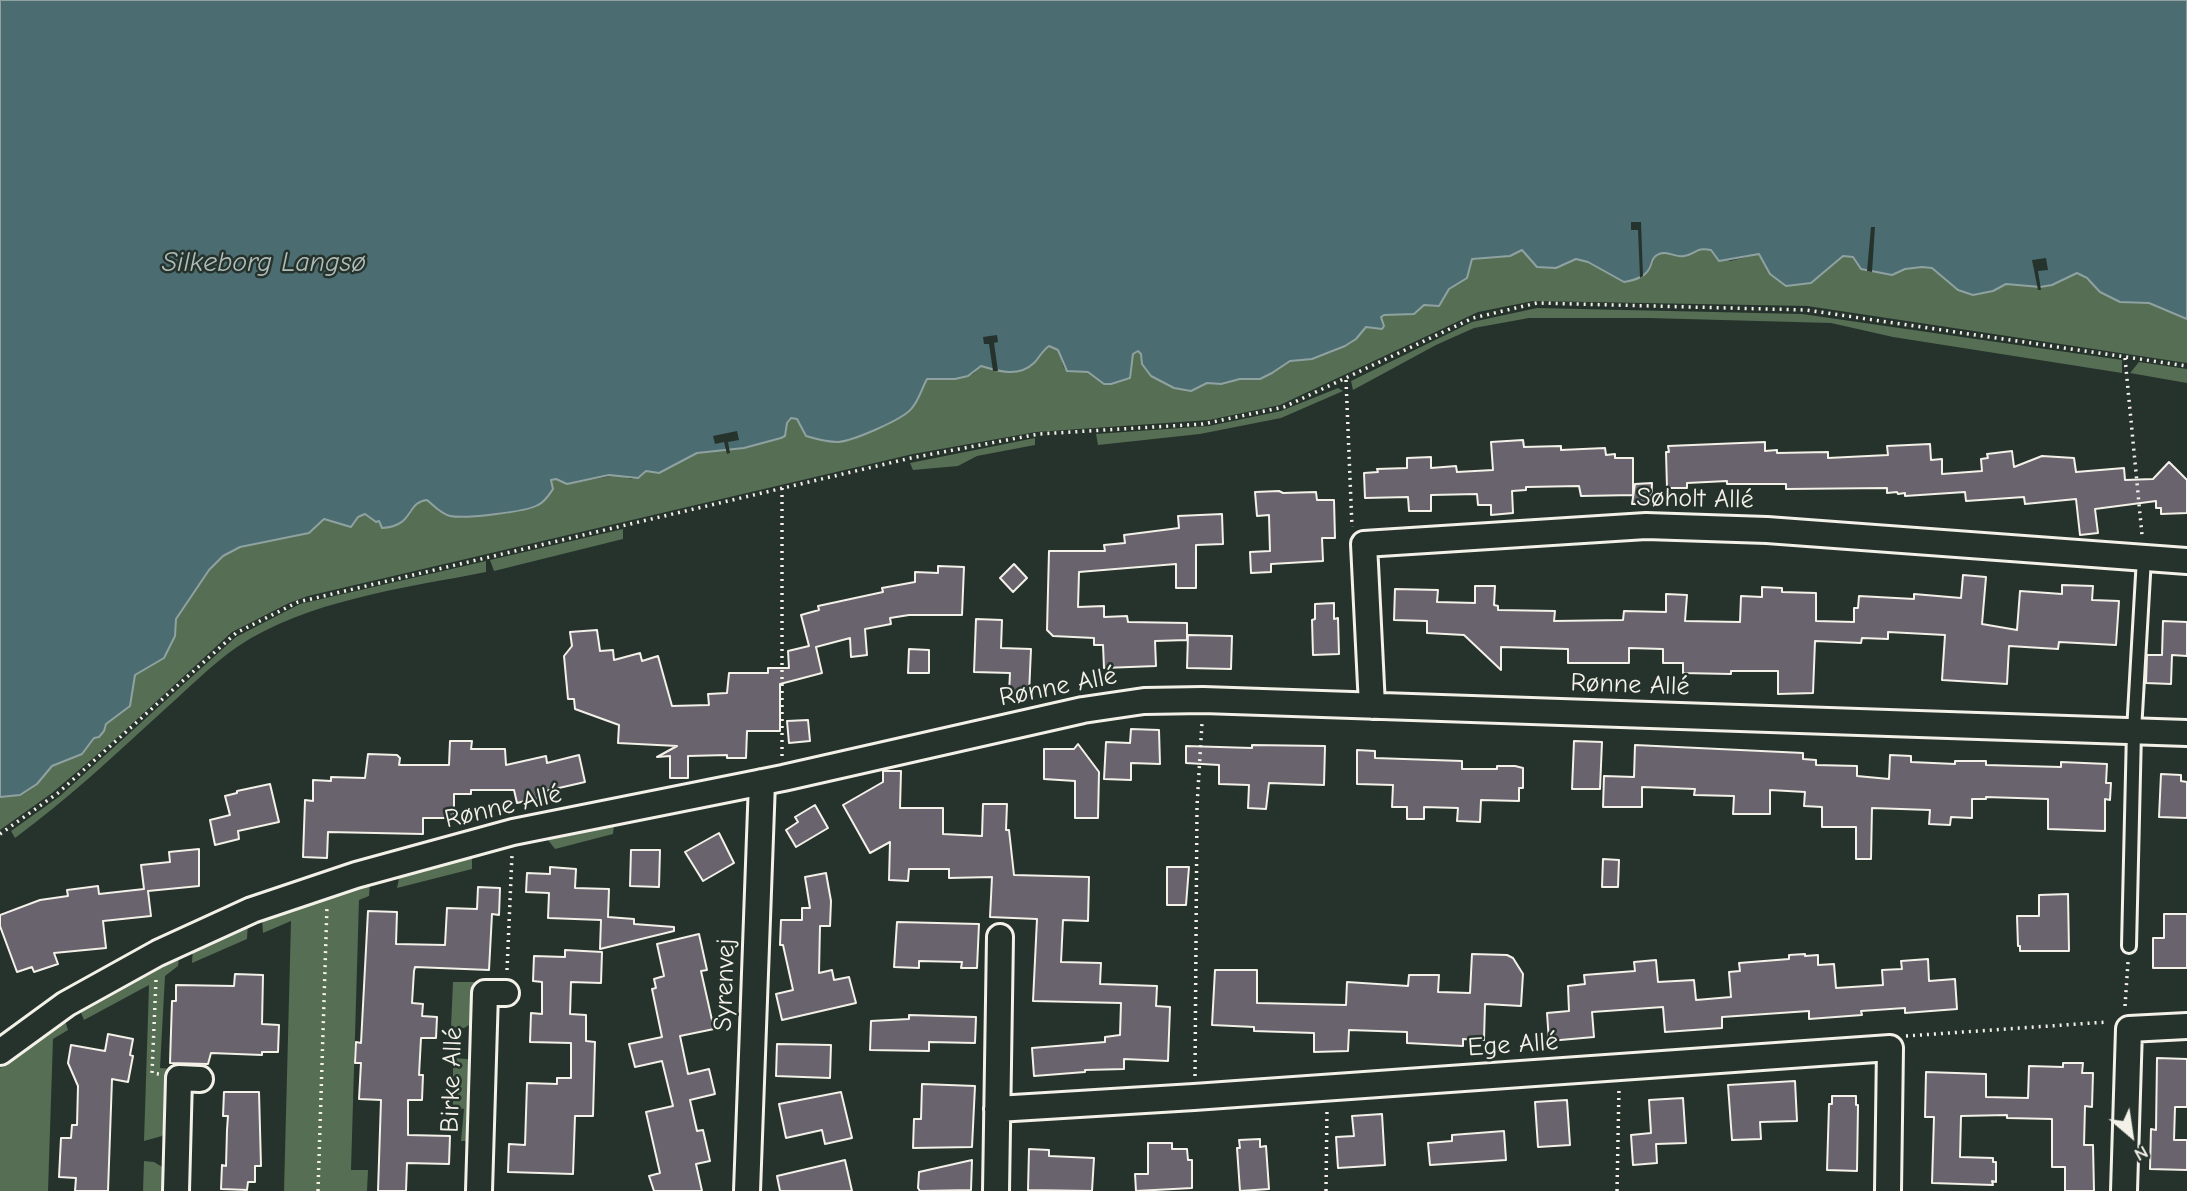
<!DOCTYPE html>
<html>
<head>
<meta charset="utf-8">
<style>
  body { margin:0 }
  #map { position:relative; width:2187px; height:1191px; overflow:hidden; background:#26332d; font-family:"Comic Neue",sans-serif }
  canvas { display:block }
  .north { position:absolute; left:2096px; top:1100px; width:70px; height:70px; -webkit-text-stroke:5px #26332d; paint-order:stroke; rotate:151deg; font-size:19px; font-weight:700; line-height:28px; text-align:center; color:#f4f1e8 }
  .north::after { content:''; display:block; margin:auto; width:24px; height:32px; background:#f4f1e8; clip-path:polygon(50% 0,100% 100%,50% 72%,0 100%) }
</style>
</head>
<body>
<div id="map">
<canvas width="2187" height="1191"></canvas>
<div class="north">N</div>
</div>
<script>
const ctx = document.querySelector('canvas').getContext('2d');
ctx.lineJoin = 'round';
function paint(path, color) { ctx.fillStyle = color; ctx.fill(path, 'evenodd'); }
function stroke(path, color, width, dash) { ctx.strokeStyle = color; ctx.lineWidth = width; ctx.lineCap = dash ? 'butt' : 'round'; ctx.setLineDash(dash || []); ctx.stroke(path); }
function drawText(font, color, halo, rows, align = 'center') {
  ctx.font = font + ' "Comic Neue",sans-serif'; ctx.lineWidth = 5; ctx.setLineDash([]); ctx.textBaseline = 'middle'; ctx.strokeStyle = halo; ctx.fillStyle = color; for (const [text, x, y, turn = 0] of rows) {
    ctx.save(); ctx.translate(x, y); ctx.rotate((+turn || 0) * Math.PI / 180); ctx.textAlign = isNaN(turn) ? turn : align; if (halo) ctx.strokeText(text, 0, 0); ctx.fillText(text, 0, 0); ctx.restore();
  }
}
paint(new Path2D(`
  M1703 248 1711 250 1730 261 1759 254 1770 274 1829 268 1843 256 1853 257 1858 265 1867 271 1892 275 1905 269 1922 267 1933 268 1958 290 1977 295 1993 291 2006 284 2063 280 2071 274 2079 273 2107 296 2120 302 2149 303 2187 319V363L1807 306 1533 301 1478 312 1280 405 1209 420 1036 432 913 454 308 596 289 603 232 632 112 742 52 793 0 830V797L20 795 37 784 52 766 82 754 106 724 130 706 135 675 164 657 175 636 176 619 209 570 223 556 240 547 309 533 324 519 351 527 357 517 365 514C368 516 371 520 374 521 382 524 401 525 407 518 416 509 413 501 427 500 433 505 440 513 449 516 464 519 529 513 541 504 549 497 550 490 551 480L556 479 574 483 617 475 631 479 641 476 648 470 659 473 697 453 744 448 767 441 786 433 787 423 791 418 797 419 806 436C816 439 828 442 838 442 860 440 902 419 915 403 921 396 923 387 927 379H955L973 374 981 366C999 371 1019 378 1034 363 1039 358 1042 351 1049 346L1058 350 1064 368 1070 372H1088L1104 384 1130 379 1133 354 1138 351 1141 354 1142 364 1151 376 1174 388 1191 391 1207 383 1221 384 1244 379 1277 370 1290 361 1312 359 1332 352 1351 343 1366 327 1384 326 1381 317 1384 315 1414 314 1424 305 1439 306 1449 289 1467 278 1472 259 1510 256 1522 250 1556 268 1576 259 1588 262 1624 282C1633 280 1644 278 1650 269 1654 263 1653 259 1658 254L1693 251Z
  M1537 308 1802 314 2122 360V373L1893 337 1831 323 1649 318H1529L1474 328 1436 345 1353 390 1351 381 1472 322Z
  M2139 362 2187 369V383L2130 373Z
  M1338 388 1343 391 1281 418 1200 434 1098 445 1096 434 1209 426 1281 411Z
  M1035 438V445L977 456 958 466 913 470 910 463Z
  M623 529V539L494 571 490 560Z
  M486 561V572C405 588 307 600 237 647 211 665 188 689 164 710 116 754 68 799 15 838L11 831 60 796 236 637 300 604Z
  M614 824 613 834 555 849 548 840Z
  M472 857V869L397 888 400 874Z
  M370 882 369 896 359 900 351 1170H368L367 1191H284L291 921 263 933 262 918Z
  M248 921 247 939 192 963 193 946Z
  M174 955 179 958 178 966 165 976 160 1068 172 1069 168 1126 162 1136 144 1141 149 985 84 1020 79 1008Z
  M453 982H474V1016L471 1024 464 1028 451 1027Z
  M64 1017 68 1030 53 1039 48 1191H0V1068Z
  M453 1058 467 1059 473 1064 471 1141H461L464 1109 453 1107Z
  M144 1161 154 1162 164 1168 167 1177V1191H143Z`), '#566e53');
const water = new Path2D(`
  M0 0H2187V319L2149 303 2120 302 2100 292 2087 278 2077 273 2052 285 2040 287 2006 284 1993 291 1973 295 1958 290 1932 268 1922 267 1905 269 1892 275 1861 269 1853 257 1843 256 1811 283 1786 286 1770 274 1759 254 1719 261 1711 250C1695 247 1697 254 1684 256 1675 258 1666 249 1657 255 1652 258 1653 260 1651 265 1647 277 1635 280 1624 282L1588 262 1576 259 1556 268 1537 267 1522 250 1510 256 1472 259 1467 278 1449 289 1439 306 1424 305 1414 314 1384 315 1381 317 1384 326 1382 329 1366 327 1356 339 1345 346 1312 359 1290 361 1272 373 1260 379H1240L1221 384 1207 383 1191 391 1174 388 1151 376 1142 364 1141 354 1138 351 1133 354 1130 378 1111 384H1104L1088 372 1067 371 1058 350 1049 346C1042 351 1039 358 1034 363 1018 378 998 371 981 366L968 376 955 379H927C922 388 919 400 912 408 904 419 853 441 838 442 828 442 816 439 806 436L797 419 791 418 787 423 785 436 781 438 744 448 697 453 659 473 646 471 638 478 609 475 567 484 556 479 551 480 553 489C549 495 545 502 538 505 526 512 464 519 450 516 441 514 434 506 427 500 406 502 415 526 382 528L379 521 376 522 365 514 358 517 351 527 324 519 309 533 240 547 223 556 209 570 176 619 175 636 164 658 135 675 130 706 106 724 104 731 99 737 94 738 82 754 52 766 37 784 20 795 0 797Z`);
paint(water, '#4b6d72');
stroke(water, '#8fa2a1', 2);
paint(new Path2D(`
  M1631 222H1641L1643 276 1640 278 1638 230H1631Z
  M1871 227H1875L1872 272 1867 271Z
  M2046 258 2048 270 2038 271 2041 290H2038L2032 260Z
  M997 335 998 342 994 343 998 371H993L989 344H984L983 337Z
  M737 431 739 440 728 442 730 453 727 454 724 442 715 444 713 436Z`), '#26332d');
const building = new Path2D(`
  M1523 440 1524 447 1561 446V450L1605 448 1606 455 1615 454V458H1633V495L1581 496 1579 486 1526 487V490L1512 491 1513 513 1491 515V505H1478L1477 494 1431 495V511H1409L1408 497 1365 498 1364 473 1378 472 1377 469 1407 468V458L1431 457V468L1456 466 1457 472 1493 470 1491 442Z
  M1765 442V451L1777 450V453L1828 452V458L1888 455 1887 446 1930 444 1931 460 1942 459V474L1982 471 1981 459 1988 458 1987 454 2012 451 2014 467 2042 456 2074 458 2076 472 2124 468 2125 480 2153 479 2169 462 2187 480V513L2161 514V508H2156V501L2095 509 2098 533 2080 535 2076 499 2025 504 2024 497 1966 501 1965 492 1905 496V493L1898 494 1897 492 1887 493V488L1786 489V484H1727V481L1687 483V488H1667L1666 452H1669L1668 446Z
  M1652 483 1651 504H1632L1635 484Z
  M1279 491 1283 493 1316 492 1317 500H1334L1335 538H1322L1323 561 1271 564V572L1251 573 1250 552 1270 551 1269 515 1257 516 1255 492Z
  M1222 514 1223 544 1196 545V588H1176V564L1079 572 1078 607 1104 606V617L1127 616 1128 622 1187 623V640L1155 641 1156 666 1104 668 1103 645H1094V638L1053 636 1047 630 1049 551H1105L1104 545 1125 543 1124 535 1179 528 1178 516Z
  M1014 564 1027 578 1013 592 1000 578Z
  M938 566 964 567 962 615H909L890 618 891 624 865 629 867 655 851 657 850 638 816 647 822 673 780 684V731H747L746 758H727V755L688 756V778H670V756L657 757 677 746 618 743 619 725 575 709 574 699H568L564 656 572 646 570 632 597 630 600 651 613 650 614 660 640 653 642 661 658 656 672 706 709 705 708 694 727 693 729 673H768V668H789L788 651 809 646 801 615 819 610 818 606 883 592 882 588 915 582V572L938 573Z
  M1963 575 1986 577 1982 624 2017 630 2020 591 2062 594V585L2093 586 2092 600 2119 601 2116 645 2059 642 2058 649 2009 646 2007 684 1942 680 1945 635 1888 632V639L1862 638 1861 643 1815 641 1813 693 1778 694V671H1731V674L1683 673V663H1663V649L1629 648V663H1568V649L1501 647V670L1464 635 1427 633V621L1394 620 1395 589 1438 590 1437 602 1475 603V586H1495L1494 605 1498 606V610L1555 611 1554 621 1623 620 1624 611 1666 612V594L1687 595 1685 621 1740 622 1741 596 1762 597V587L1782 588V592L1816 593V621L1854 622V608H1858L1859 596 1914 599V594L1961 598Z
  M1334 603V619L1338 618 1339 654 1313 655 1312 620 1315 619V604Z
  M976 619 1002 620 1001 648 1031 649 1029 694 1009 693 1010 673 974 672Z
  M2163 621 2187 622V656L2172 655 2171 684 2146 683 2147 655H2162Z
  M1188 635 1232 636 1231 669 1187 668Z
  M909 649 929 650V673H908Z
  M808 720 810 741 789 743 787 721Z
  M1131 729 1159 730 1160 764 1131 763V780L1104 779 1106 742 1130 743Z
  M450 741H472L471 749H505L506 765 546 756 547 763 579 755 585 782 537 793 538 798 517 803 514 790H471V794H454V818H423V834L328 832 327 858 303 857 305 800 313 801V780L331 781V777L365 778 368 754 397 755 400 758 399 765H449Z
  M1574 741 1602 742 1600 789H1572Z
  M1078 744 1099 772 1098 818H1075V781L1044 779V749H1074Z
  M1252 745 1325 746 1324 785 1269 783 1266 809 1248 808 1249 785 1219 784V765L1186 763V746L1252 748Z
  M1635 745 1803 753V759L1816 760V765L1857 766V776L1889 779 1890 755 1911 756V762L1955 764V761H1986V765L2061 767V762L2107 764 2106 783H2111L2110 800 2105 799V831L2048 829V799L1986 797V799H1972V818L1951 817 1950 825 1929 824 1930 810 1872 808 1871 859H1856V827H1822V807L1804 806 1805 792 1770 790V814H1733L1734 796 1694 795 1695 789 1642 787V807H1603L1604 776 1634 777Z
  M1357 750 1375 751V758L1462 761V769H1497V766H1515L1523 768V788H1519V801L1481 800 1480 822 1457 821 1458 808 1424 807V819H1407V807H1392L1393 785 1357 784Z
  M883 771H901L900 808H943V834L982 836 983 804H1007L1006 830H1009L1014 875 1089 877 1088 921 1063 920 1061 962 1101 963 1100 984 1157 986 1156 1006 1170 1007 1168 1061 1124 1059V1069L1085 1070V1072L1034 1076 1032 1048 1105 1042V1037L1120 1035 1121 1003 1033 1001 1037 919 990 917 992 877 949 878V869H909L908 881 889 880 890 842 870 853 843 805 883 782Z
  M2161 774 2181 775V781L2187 782V818L2159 817Z
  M270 784 279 822 238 831 239 839 215 845 210 820 230 815 225 796 237 793V791Z
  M815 805 828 828 796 847 786 830 798 822 795 817Z
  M719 833 734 863 703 881 685 852Z
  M199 849V886L148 891 151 916 103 921 106 948 54 953 58 964 34 972 32 967 17 972 0 926V915L40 900 68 896 67 890 98 886 99 894 144 889 141 865 170 862 169 852Z
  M631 850H660L659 887 630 886Z
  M1603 859 1619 860 1618 887H1602Z
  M550 867 576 869 575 888 609 889 608 917 634 919V924L674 927V931L600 949 601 920 548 918 549 893 526 892 527 873 550 874Z
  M1167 867H1189L1186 905H1167Z
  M826 873 831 901 830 926H820L819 973 832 970 834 980 849 977 856 1003 782 1020 776 994 793 990 783 945H780L781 920H802V908H810L805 877Z
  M478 887 500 888 499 915 492 914 489 970 415 967 414 971 412 1003 423 1004 422 1016 437 1017 436 1038H421L419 1075H423L422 1100H408V1135L450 1136 449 1164 407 1163 406 1191H378L381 1100 359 1099 361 1063H355L356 1042 361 1043 368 911 397 912 396 944 445 945 447 908 477 909Z
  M2068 894 2069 951H2020V946H2018L2017 916H2039V895Z
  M2164 914H2187V968H2153V938H2164Z
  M897 922 979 924 977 968H961L962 962 919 961V968L894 967Z
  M699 934 707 970 701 971 714 1029 680 1036 688 1074 709 1069 715 1094 690 1100 697 1131 703 1130 710 1161 696 1164 702 1191H654L649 1176 660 1173 646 1112 673 1106 662 1061 635 1067 629 1044 662 1037 652 989 656 988 654 979 664 976 657 944Z
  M565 950 602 952 601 983 571 982 570 1014 586 1015V1041L595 1042 593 1116H575L573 1174 508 1172 509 1144 525 1145 527 1083 557 1084V1078H571V1043L530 1042 531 1013 542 1014V982L533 981 534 956 565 957Z
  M1472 954 1507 955 1513 958 1523 974 1521 1006 1485 1004 1484 1040 1463 1039V1046L1407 1043V1032L1349 1030 1348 1051 1314 1052V1033L1254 1031V1027L1212 1025 1215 970H1257V1003L1346 1005 1347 982 1408 986 1409 975H1439L1438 992 1470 993Z
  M1805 954V956L1818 955V965L1834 964 1836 988 1883 985 1882 970 1902 969 1901 961 1928 959 1929 981 1955 979 1957 1009 1905 1013V1008L1861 1011 1862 1015 1809 1019V1011L1722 1017V1028L1665 1032 1663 1007 1592 1012 1594 1037 1549 1041 1547 1013 1569 1011 1568 986 1585 984 1584 975 1635 971 1634 962 1656 960 1658 982 1694 980 1696 1000 1731 997 1729 972 1740 971 1739 963 1789 959V955Z
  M235 974 263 975 262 1024 279 1025 278 1052H262V1055L211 1053 208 1064 170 1063 172 1001H176V985L234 986Z
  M909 1015 976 1017 975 1043 929 1042V1051L870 1050 871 1021 909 1019Z
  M108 1034 133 1039 130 1055 133 1056 128 1082 112 1079 108 1191H75L76 1178 59 1177 61 1138H71L72 1125H77L78 1086 68 1063 71 1045 105 1051Z
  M777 1044 831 1045 830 1078 776 1076Z
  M2157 1058 2187 1059V1107H2175L2174 1140H2187V1170L2150 1169 2151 1129 2156 1130Z
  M2063 1063H2083L2082 1073H2093L2092 1107 2085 1106 2084 1145H2093L2094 1191H2065V1167H2052V1119L2007 1118V1115L1961 1116 1960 1157 1993 1158V1162H1996V1182L1992 1181 1993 1185 1932 1183 1934 1117H1925L1926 1072 1986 1074V1097L2028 1098 2029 1066 2063 1067Z
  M1795 1081 1797 1121 1760 1122 1761 1139 1732 1140 1728 1085Z
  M922 1084 975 1086 972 1147 913 1148 914 1119H921Z
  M224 1092H259L261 1166H255V1182H248L247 1190 221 1189 222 1165 226 1166 227 1130 228 1116H223Z
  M841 1092 852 1138 825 1144 822 1130 786 1138 779 1104Z
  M1832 1096H1856V1105H1858L1857 1171 1827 1170 1829 1104H1832Z
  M1683 1098 1686 1143 1656 1144 1657 1163 1633 1165 1631 1135 1651 1133 1649 1100Z
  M1567 1100 1570 1145 1538 1147 1535 1102Z
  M1382 1114 1385 1165 1338 1168 1336 1137 1354 1136 1352 1116Z
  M1504 1131 1506 1160 1430 1165 1428 1143 1452 1141V1135Z
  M1260 1139V1147L1266 1146 1269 1189 1240 1191 1237 1148H1240L1239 1140Z
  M1148 1143H1172V1149H1187L1188 1160H1192V1188L1136 1191 1135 1174H1148Z
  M1029 1149 1049 1150V1156L1094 1158 1092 1191 1028 1190Z
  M845 1160 852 1191H780L777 1176Z
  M972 1160 971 1190 920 1191 918 1188 919 1172Z`);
paint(building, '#68636d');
stroke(building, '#f4f1e8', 2);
const lane = new Path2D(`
  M2129 946 2134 731 2144 558`);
const street = new Path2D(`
  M1372 706 1364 544 1646 526 1767 530 2187 561
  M0 1052 66 1004 158 953 252 910 356 875 513 832 783 778 1083 710 1144 701 1203 700 2187 733
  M997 1109 1194 1097 1890 1048 1888 1191
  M176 1191 179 1078 200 1079
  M479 1191 485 993H506
  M747 1191 762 782
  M996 1191 1000 937
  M2124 1191 2129 1029 2187 1026`);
stroke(lane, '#f4f1e8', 18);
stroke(street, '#f4f1e8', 30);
stroke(new Path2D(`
  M2125 358 2142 535
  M1346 380 1352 527
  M782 488V756
  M0 834 58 793 236 633 298 602 911 458 1039 434 1203 424 1284 407 1473 318 1537 303 1806 310 2187 366
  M507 970 512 855
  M156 980 152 1073 159 1074
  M2125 1006 2128 962
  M1906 1036 2107 1022
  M1195 1076 1197 806 1202 723
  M318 1191 327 906
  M1326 1191 1327 1109
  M1617 1191 1619 1088`), '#f4f1e8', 3.5, [2, 5]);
stroke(lane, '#26332d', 12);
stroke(street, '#26332d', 24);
drawText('26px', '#f4f1e8', '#26332d', [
  ["Søholt Allé",1695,499,1],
  ["Rønne Allé",1630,685,2],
  ["Rønne Allé",1058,687,-11],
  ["Rønne Allé",503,807,-13],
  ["Syrenvej",725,985,-88],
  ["Ege Allé",1513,1045,-4],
  ["Birke Allé",452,1080,-88]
]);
drawText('italic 28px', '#b0bcb9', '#26332d', [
  ["Silkeborg Langsø",264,263]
]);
</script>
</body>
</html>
